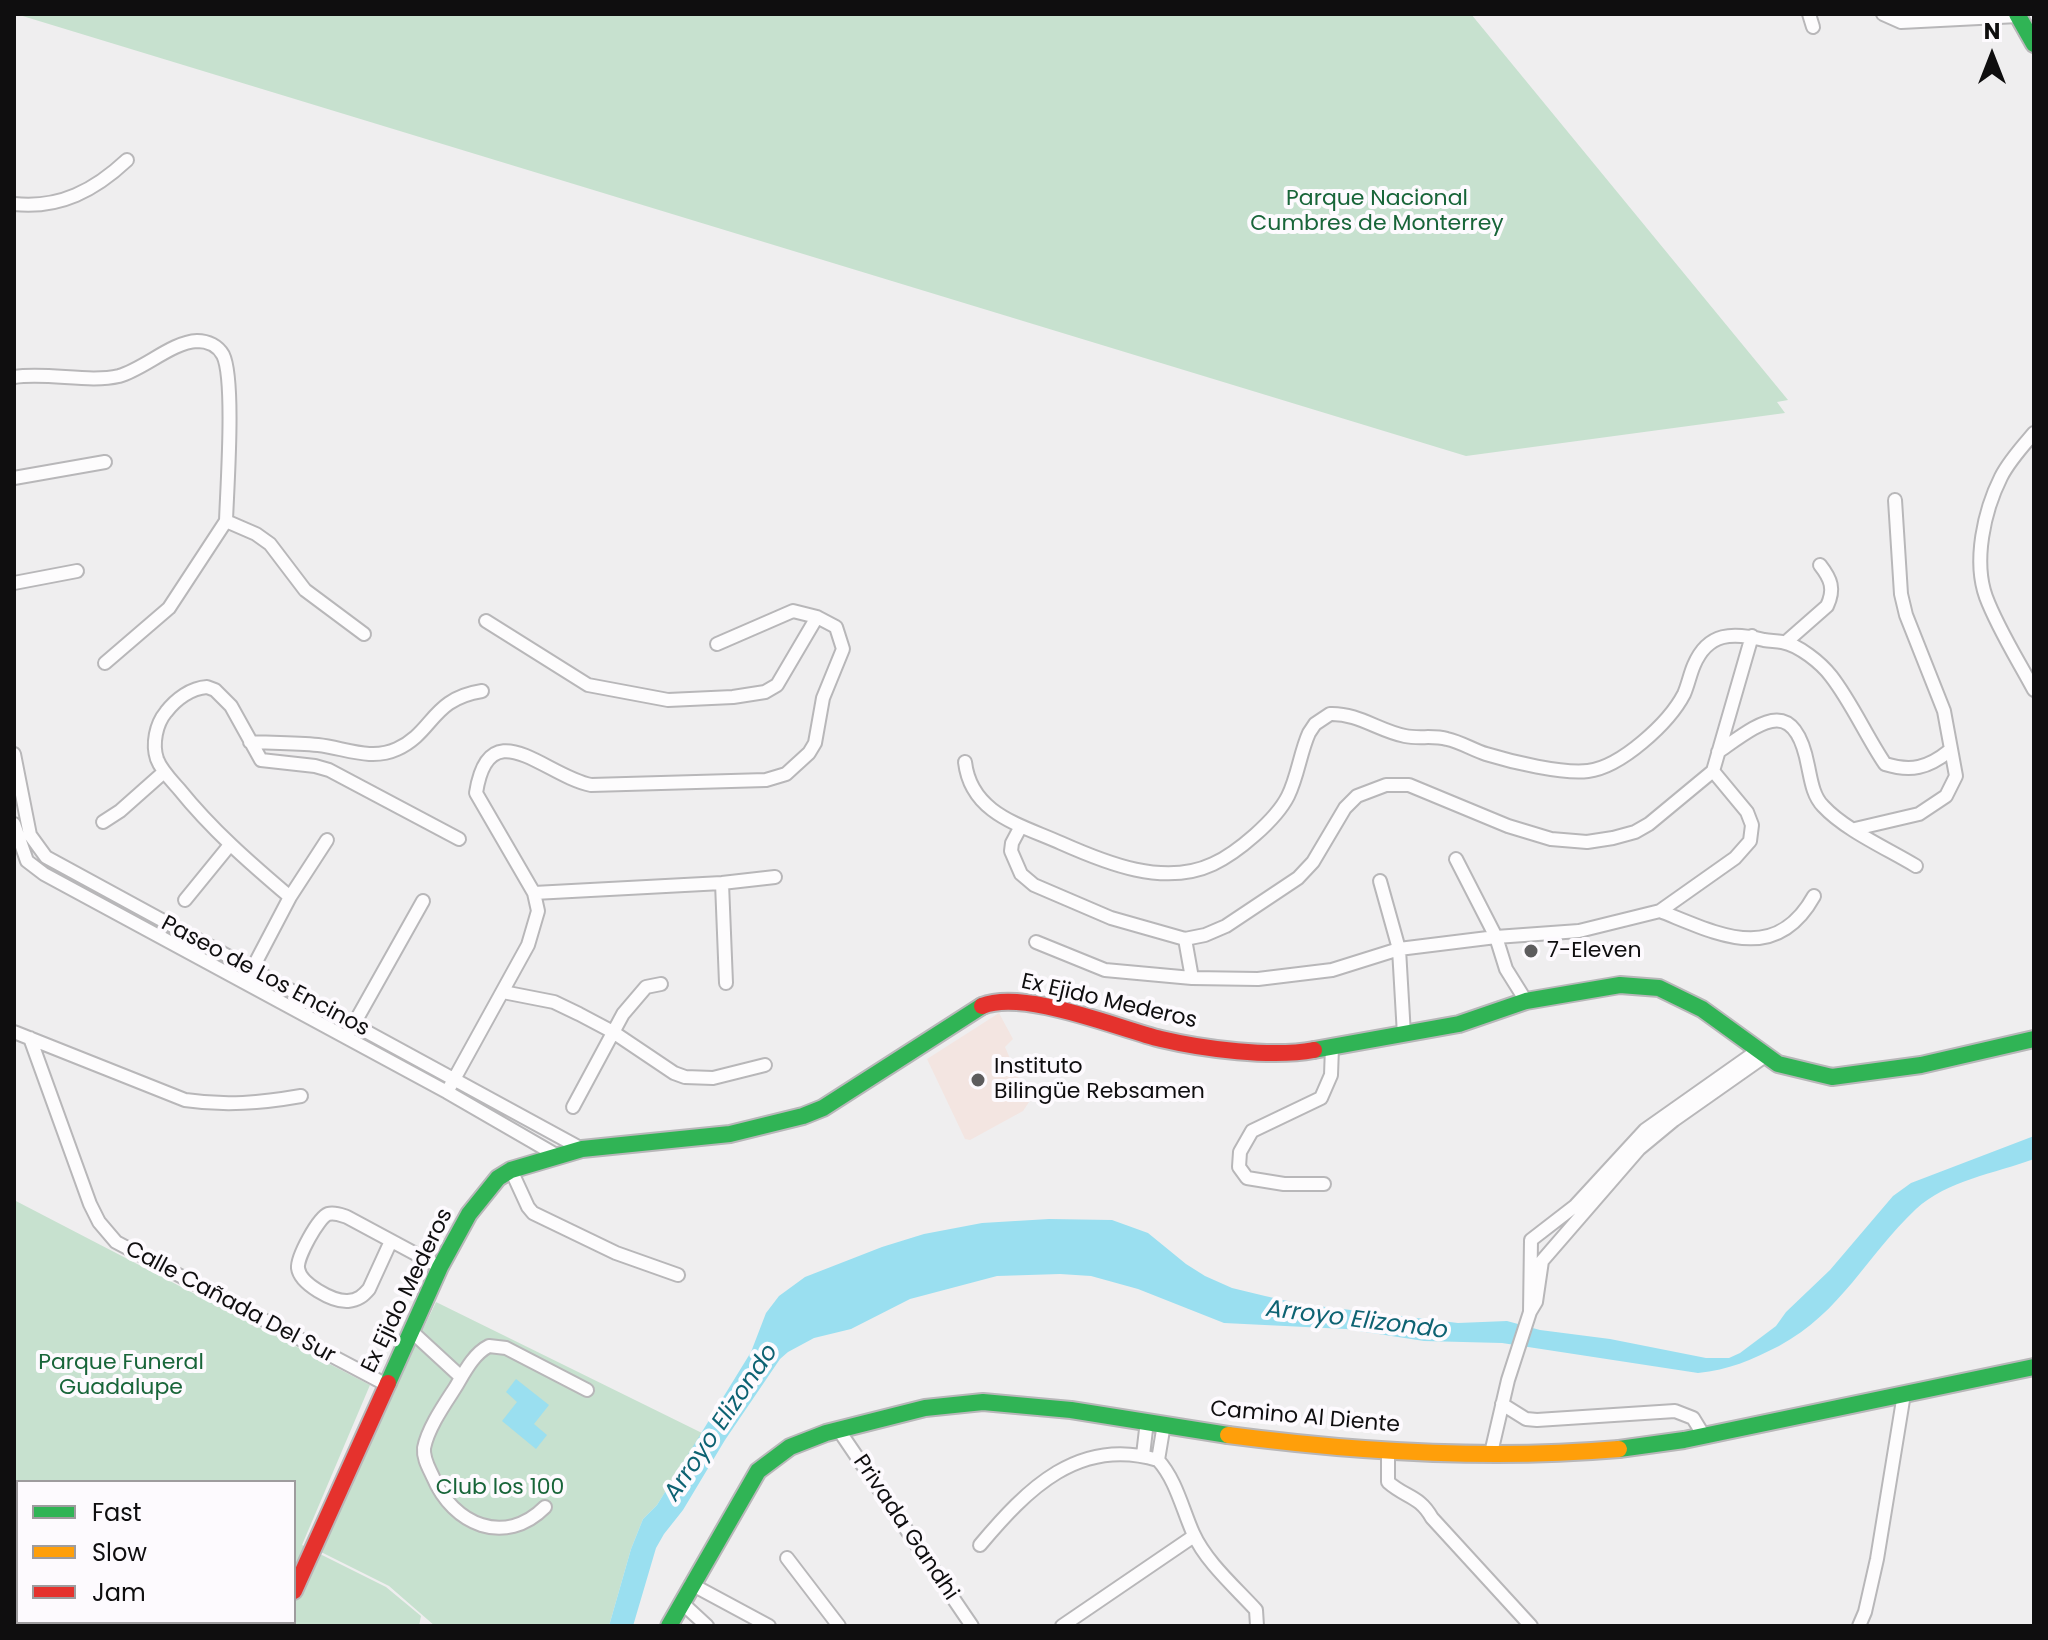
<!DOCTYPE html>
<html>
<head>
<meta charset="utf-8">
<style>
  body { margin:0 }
  #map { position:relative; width:2048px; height:1640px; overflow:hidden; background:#efeeef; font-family:Poppins,sans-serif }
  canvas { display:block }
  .frame { position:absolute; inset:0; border:16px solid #0f0e0f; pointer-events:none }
  .legend { position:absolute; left:16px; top:1480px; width:280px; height:144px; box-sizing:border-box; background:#fdfafe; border:2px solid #9e9c9e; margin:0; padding:10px 14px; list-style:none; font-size:24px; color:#0f0e0f }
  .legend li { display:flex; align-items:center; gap:16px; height:40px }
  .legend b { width:40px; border:2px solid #9e9c9e }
  .north { position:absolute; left:1952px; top:16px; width:80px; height:80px; -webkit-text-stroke:6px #fdfafe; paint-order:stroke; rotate:0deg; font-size:22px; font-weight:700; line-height:32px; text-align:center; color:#0f0e0f }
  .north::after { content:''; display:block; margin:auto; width:28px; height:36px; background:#0f0e0f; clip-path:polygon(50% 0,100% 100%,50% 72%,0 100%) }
</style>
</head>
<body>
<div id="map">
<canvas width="2048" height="1640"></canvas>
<div class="frame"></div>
<ul class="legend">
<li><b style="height:10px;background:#30b455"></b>Fast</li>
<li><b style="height:10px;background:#ff9f0a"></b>Slow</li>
<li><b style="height:10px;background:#e5322d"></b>Jam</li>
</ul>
<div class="north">N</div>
</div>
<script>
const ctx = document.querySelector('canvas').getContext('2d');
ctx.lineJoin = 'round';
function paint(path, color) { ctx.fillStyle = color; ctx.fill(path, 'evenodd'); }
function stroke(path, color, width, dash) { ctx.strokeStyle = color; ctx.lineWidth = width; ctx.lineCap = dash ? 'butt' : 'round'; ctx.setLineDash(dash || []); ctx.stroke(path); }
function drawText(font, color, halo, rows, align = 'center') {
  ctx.font = font + ' Poppins,sans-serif'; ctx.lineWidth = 8; ctx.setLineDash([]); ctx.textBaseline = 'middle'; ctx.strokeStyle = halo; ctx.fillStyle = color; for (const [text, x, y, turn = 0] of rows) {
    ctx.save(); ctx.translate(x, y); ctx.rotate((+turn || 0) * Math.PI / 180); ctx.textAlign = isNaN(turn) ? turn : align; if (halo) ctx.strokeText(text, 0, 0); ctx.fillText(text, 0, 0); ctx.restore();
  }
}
paint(new Path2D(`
  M999 1013 1013 1039 1005 1047 1029 1102 1023 1111 970 1140 965 1139 927 1059Z`), '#f3e5e1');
paint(new Path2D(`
  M16 14H1471L1788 400 1777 402 1785 413 1466 456Z
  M14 1200 370 1385 302 1545 386 1587 421 1616 419 1626H14ZM18 1482H294V1622H18Z
  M436 1302 702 1433 657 1505 643 1519 631 1549 609 1626H435L389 1586 317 1550Z`), '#c7e1cf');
paint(new Path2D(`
  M2034 1136V1159C1996 1173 1946 1181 1916 1209 1866 1256 1842 1312 1779 1346 1751 1360 1729 1370 1698 1373L1502 1343 1424 1341 1346 1329 1224 1323 1138 1289 1091 1276 1060 1274 997 1276 910 1299 851 1329 814 1338 788 1352 780 1359 725 1440 683 1510 664 1534 656 1548 633 1626H609L631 1549 643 1519 657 1505 751 1352 766 1313 779 1296 805 1277 882 1247 924 1234 982 1223 1049 1219 1112 1220 1148 1233 1186 1264 1205 1276 1232 1288 1265 1296 1301 1304 1458 1323 1507 1321 1540 1330 1610 1339 1706 1358H1729L1740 1353 1776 1326 1786 1312 1830 1270 1893 1196 1911 1183Z
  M516 1379 549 1405 534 1424 547 1435 536 1449 502 1421 517 1402 506 1392Z`), '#9adff0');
const street = new Path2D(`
  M1809 14 1813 27
  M1883 14 1901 22 2018 16
  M14 204C60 209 95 190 127 160
  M14 377C48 372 89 383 119 376 144 369 172 342 197 341 208 341 218 346 223 355 235 379 227 489 226 521
  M2034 433C2022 447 2009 461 2001 477 1984 511 1973 561 1986 597 1998 629 2018 660 2034 690
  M14 478 105 462
  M226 521 256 534 270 544 305 590 364 634
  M14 583 77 571
  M486 621 588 685 668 700 733 697 765 692 777 685 817 617
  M1786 642 1827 606C1835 589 1831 579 1820 565
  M105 663 169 608 226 521
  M250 742C273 743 296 743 318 745 345 748 371 761 397 749 434 732 431 699 482 691
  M1718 752C1760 723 1794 693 1808 766 1811 780 1813 796 1823 806 1845 830 1888 849 1916 866
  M14 754 30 835 46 857 582 1149
  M965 762C971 814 1021 825 1061 843 1106 863 1164 887 1213 864 1237 853 1276 820 1288 796 1298 776 1300 753 1309 733L1315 724 1330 714C1358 713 1379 731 1405 736 1419 739 1433 735 1447 739 1461 742 1473 750 1486 754 1512 762 1562 774 1588 771 1621 767 1669 723 1684 694 1688 685 1690 674 1694 665 1708 632 1733 632 1764 640 1770 641 1776 641 1782 642 1799 645 1821 663 1831 676 1852 703 1866 736 1885 764 1911 772 1928 768 1949 751
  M103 822 120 811 164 772
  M14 824 27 861 44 874 447 1092 556 1155
  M1020 828 1012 843 1011 851 1021 874 1034 885 1111 918 1185 939 1205 935 1226 926 1298 878 1313 862 1345 808 1357 796 1386 785H1409L1508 826 1551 839 1587 842 1613 838 1635 832 1649 824 1713 771 1752 636
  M1855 829 1919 814 1946 796 1956 776 1944 711 1906 615 1901 594 1895 500
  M1456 859 1496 937 1506 969 1526 1001
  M1380 881 1399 949 1404 1035
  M722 883 726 983
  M534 893 722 883 775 877
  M290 897C250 863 212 830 179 789 171 780 161 770 157 759 152 744 156 724 166 712 176 699 191 688 207 687L215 690 231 706 261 760 315 766 329 770 459 839
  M185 900 229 846
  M1660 911C1716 933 1775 966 1814 896
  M1185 939 1192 978
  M1036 942 1105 970 1192 978 1258 979 1332 970 1399 949 1496 937 1579 931 1660 911 1735 858 1750 841 1752 825 1747 812 1713 771
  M248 977 290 897 327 840
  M503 992 554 1002 579 1014 613 1032 674 1073 685 1077 713 1078 765 1065
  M350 1031 423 901
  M14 1032 185 1100C225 1106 261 1103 301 1096
  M30 1038 90 1204 99 1222 116 1242 387 1385
  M447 1092 528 945 538 911 534 893 476 793C489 709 545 776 591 785L766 780 786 774 809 753 815 743 823 698 843 649 836 627 817 617 793 611 717 644
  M573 1107 623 1014 646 987 661 984
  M511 1170 528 1207 533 1213 616 1253 678 1275
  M1324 1184H1284L1247 1178 1239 1167 1240 1152 1252 1131 1321 1098 1331 1075 1332 1047
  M391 1241 369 1289C363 1296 358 1300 348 1301 333 1302 300 1284 298 1268 297 1257 318 1218 328 1214 335 1212 341 1215 347 1217L440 1267
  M1530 1312 1531 1240 1575 1206 1645 1130 1757 1051
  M410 1330 461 1377
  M1502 1404 1526 1419 1537 1420 1675 1411 1693 1418 1704 1436
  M838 1429 972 1626
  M1388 1449V1482C1406 1498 1419 1495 1432 1518L1531 1626
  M1491 1453 1508 1380 1530 1312 1536 1302 1542 1261 1639 1149 1674 1120 1765 1056
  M1143 1455 1147 1421
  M1158 1460C1176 1480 1182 1508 1193 1533 1206 1562 1235 1587 1256 1610L1257 1626
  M1158 1460 1164 1424
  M545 1507C505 1547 453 1525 433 1477 429 1468 423 1459 424 1448 428 1428 444 1405 455 1388 464 1373 473 1354 489 1346L506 1348 587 1390
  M980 1545C1027 1489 1079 1436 1158 1460
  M787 1558 839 1626
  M691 1584 769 1626
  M681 1602 707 1626
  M278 1626 280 1622
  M1062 1626 1194 1536
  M1859 1626 1865 1612 1877 1559 1904 1394`);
const fast = new Path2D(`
  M2017 14 2034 44
  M1314 1050 1459 1024 1526 1001 1620 985 1659 988 1702 1009 1778 1064 1832 1077 1921 1065 2034 1039
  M388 1383 440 1267 469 1214 498 1178 511 1170 582 1149 730 1134 803 1116 823 1108 982 1006
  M1619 1449 1684 1440 2034 1367
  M669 1626 758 1471 790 1447 826 1433 925 1408 983 1402 1071 1410 1228 1435`);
const slow = new Path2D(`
  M1228 1435C1357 1452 1490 1460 1619 1449`);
const jam = new Path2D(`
  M982 1006C1024 989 1117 1028 1161 1039 1203 1049 1272 1058 1314 1050
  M294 1591 388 1383`);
stroke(street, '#b8b7b9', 16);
stroke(fast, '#b8b7b9', 20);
stroke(slow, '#b8b7b9', 20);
stroke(jam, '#b8b7b9', 20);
stroke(street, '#fdfcfd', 12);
stroke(fast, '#30b455', 16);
stroke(slow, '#ff9f0a', 16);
stroke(jam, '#e5322d', 16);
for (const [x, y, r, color] of [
  [1531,951,8,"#5d5c5d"],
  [978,1080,8,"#5d5c5d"]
]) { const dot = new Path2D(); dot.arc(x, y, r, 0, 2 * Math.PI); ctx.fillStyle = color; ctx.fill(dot); stroke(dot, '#fdfafe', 3); }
drawText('22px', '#186539', '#fdfafe', [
  ["Parque Nacional",1377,199],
  ["Cumbres de Monterrey",1377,224],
  ["Parque Funeral",121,1363],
  ["Guadalupe",121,1388],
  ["Club los 100",500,1488]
]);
drawText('22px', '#0f0e0f', '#fdfafe', [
  ["7-Eleven",1547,951],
  ["Instituto",994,1067],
  ["Bilingüe Rebsamen",994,1092]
], 'left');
drawText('22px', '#0f0e0f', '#fdfafe', [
  ["Paseo de Los Encinos",265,977,28],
  ["Ex Ejido Mederos",1109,1002,13],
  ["Ex Ejido Mederos",408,1291,-64],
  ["Calle Cañada Del Sur",230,1303,28],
  ["Camino Al Diente",1305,1418,5],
  ["Privada Gandhi",905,1528,56]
]);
drawText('italic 24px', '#0d6272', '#fdfafe', [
  ["Arroyo Elizondo",1357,1321,7],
  ["Arroyo Elizondo",722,1423,-56]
]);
</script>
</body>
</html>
